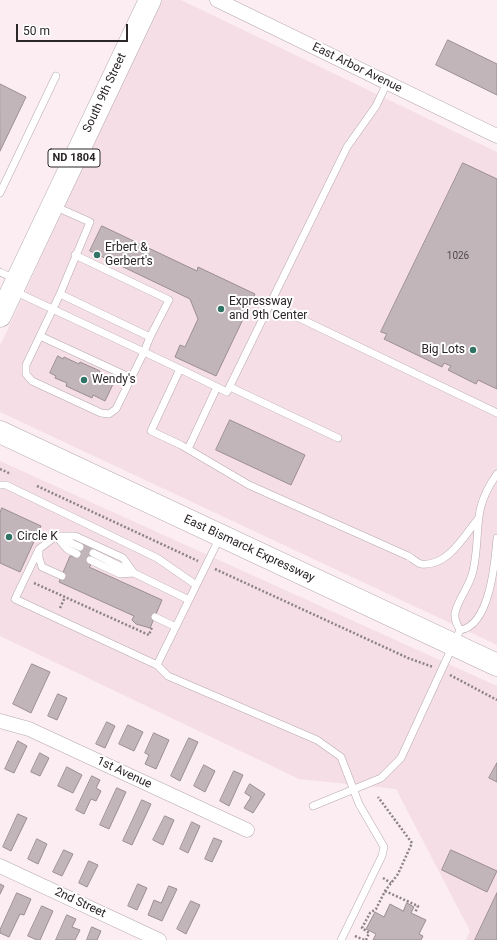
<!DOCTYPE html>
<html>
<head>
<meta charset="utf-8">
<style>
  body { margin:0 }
  #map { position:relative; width:497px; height:940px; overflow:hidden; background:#fbedf1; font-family:Roboto,sans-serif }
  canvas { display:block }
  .scale { position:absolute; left:16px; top:24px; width:112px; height:18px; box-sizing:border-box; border:2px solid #2b2628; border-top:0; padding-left:5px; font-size:12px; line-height:14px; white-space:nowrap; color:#2b2628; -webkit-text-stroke:3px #fff; paint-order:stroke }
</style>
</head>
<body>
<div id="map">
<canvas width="497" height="940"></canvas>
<div class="scale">50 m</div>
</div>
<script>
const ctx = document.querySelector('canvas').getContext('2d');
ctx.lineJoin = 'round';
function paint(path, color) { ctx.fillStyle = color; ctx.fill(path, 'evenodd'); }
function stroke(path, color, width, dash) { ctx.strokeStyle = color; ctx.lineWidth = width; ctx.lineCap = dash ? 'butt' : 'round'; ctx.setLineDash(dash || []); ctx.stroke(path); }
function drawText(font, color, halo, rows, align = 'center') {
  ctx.font = font + ' Roboto,sans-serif'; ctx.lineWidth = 4; ctx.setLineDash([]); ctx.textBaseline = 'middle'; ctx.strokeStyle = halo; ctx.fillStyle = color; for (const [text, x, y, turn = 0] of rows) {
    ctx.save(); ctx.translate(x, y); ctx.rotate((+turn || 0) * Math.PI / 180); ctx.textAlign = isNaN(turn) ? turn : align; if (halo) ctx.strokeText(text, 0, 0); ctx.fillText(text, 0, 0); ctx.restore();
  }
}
paint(new Path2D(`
  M160 0H181L497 152V645L0 412V346Z
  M0 461 497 686V940H466L470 931 396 789 299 779 0 636Z`), '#f5dee5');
const building = new Path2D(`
  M448 40 497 64V95L436 65Z
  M0 84 26 97 0 151Z
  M463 163 497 179V389L478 380 476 384 448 370 451 366 444 363 442 367 384 339 387 334 381 332Z
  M102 226 197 271 198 267 255 294 216 376 175 357 180 345 185 347 198 319 190 299 90 251Z
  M58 356 63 359 64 357 79 364 80 362 100 371 98 375 114 382 105 401 93 395 92 398 66 386 67 383 55 378 56 376 50 373Z
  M230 420 305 455 291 485 216 450Z
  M2 508 41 526 20 572 0 563V513Z
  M82 543 95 548 89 562 91 565 89 567 162 600 150 628 136 624 132 620 134 616 59 582 70 556H76Z
  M32 664 50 672 31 713 13 704Z
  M58 694 67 698 57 720 48 716Z
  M107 722 115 726 105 748 96 744Z
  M128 725 143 732 134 751 119 744Z
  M154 733 169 740 156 769 145 764 149 755 145 753Z
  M189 738 198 742 180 781 171 776Z
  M18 741 27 746 14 773 5 769Z
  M40 753 49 758 40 776 31 772Z
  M497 763V782L489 778Z
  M204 765 215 771 205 792 194 786Z
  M67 767 82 775 73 793 58 786Z
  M234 771 243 775 229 806 220 801Z
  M92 776 100 780 96 788 101 791 96 801 91 799 84 814 76 810Z
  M250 784 265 794 253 813 244 808 251 797 245 793Z
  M117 788 126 792 109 829 100 825Z
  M142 800 151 804 132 845 123 841Z
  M18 814 27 818 11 851 3 847Z
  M165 816 174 820 163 845 153 840Z
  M192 822 200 826 188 853 180 849Z
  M214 838 222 841 212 862 205 859Z
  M37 839 47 844 38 864 28 859Z
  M64 850 73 854 62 876 53 872Z
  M451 850 497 871 487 892 442 870Z
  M89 861 98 865 87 887 79 883Z
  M0 884 4 886 0 894Z
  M138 884 147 888 137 910 128 906Z
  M169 886 177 889 162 921 148 915 154 900 161 903Z
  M17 893 31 899 24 915 20 914 9 937 0 933V930Z
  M497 893V940H475Z
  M191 901 200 905 186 934 177 929Z
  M407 903 414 907 411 913 426 920 419 934 423 936 421 940H373L376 934 366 929 375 912 384 917 390 904 403 911Z
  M42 906 53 911 40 940H37L28 936Z
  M67 915 76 919 72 927 80 930 75 940H56Z
  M92 927 101 931 97 940H87Z`);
paint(building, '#c2b5b9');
stroke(building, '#9b8e92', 1);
const service = new Path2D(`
  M387 83 376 106 347 147 270 304 497 413
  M0 193 56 76
  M54 206 90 222 60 294 150 337 169 300 75 255
  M0 272 15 279
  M14 291 144 352 116 409 109 414 101 413 32 381 26 374V365L60 294
  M40 336 131 378
  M150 337 144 352 180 369 151 431 181 445 249 485 408 556C412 558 417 563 421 564 448 567 464 536 478 519
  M180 369 227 392 270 304
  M230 387 338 438
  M188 449 217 387
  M0 485H6L157 558 196 585
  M56 536 67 549 77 554
  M58 537 80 547
  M220 537 157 665 168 676 317 740 341 757 359 804 384 847 382 856 341 940
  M39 551V558L42 567 62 576
  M93 553 189 600
  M90 560 120 574 134 573
  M134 573 123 558 75 536H56L39 549 15 599 157 665
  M155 617 176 627
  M460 630C457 625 454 619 455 613 458 599 470 586 473 571 482 531 470 512 497 474
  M460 630C490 626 495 562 497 538
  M313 806 381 778 401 758 460 630`);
const minor = new Path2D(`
  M217 0 497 136
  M0 721 29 729 247 830
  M0 866 159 940`);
const primary = new Path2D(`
  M0 316 150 0
  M0 432 497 665`);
stroke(service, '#b5a8ac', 8);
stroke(minor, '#b5a8ac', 15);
stroke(primary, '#b5a8ac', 23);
stroke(new Path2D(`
  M0 469 11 474
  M37 486 198 561
  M215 569 408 658 433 667
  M34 583 149 635 152 627
  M60 608 65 597
  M450 675 497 700
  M383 878 391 883
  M385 891 418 906 415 913
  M355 936 364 940
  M366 940 369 933 362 928 370 913 376 909 385 891 398 874 412 843 378 797`), '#8b8285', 2.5, [2, 2]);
stroke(service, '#fff', 7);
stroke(minor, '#fff', 14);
stroke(primary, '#fff', 22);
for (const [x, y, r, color] of [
  [97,255,4,"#317466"],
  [221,309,4,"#317466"],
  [473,350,4,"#317466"],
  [84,380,4,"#317466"],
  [9,537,4,"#317466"]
]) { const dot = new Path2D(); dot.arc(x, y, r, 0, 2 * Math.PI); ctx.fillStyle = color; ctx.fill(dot); stroke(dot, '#fff', 1.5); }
drawText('10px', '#514a4c', null, [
  ["1026",458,256]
]);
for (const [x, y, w] of [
  [74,158,52]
]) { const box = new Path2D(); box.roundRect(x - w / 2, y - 9, w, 18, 3); ctx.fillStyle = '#fff'; ctx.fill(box); stroke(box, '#2b2628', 1); }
drawText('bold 11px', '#2b2628', null, [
  ["ND 1804",74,158]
]);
drawText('12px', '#2b2628', '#fff', [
  ["East Arbor Avenue",357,68,26],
  ["South 9th Street",105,93,-65],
  ["East Bismarck Expressway",249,549,25],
  ["1st Avenue",124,773,25],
  ["2nd Street",80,903,25]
]);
drawText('12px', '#2b2628', '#fff', [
  ["Erbert &",105,248],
  ["Gerbert's",105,262],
  ["Expressway",229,302],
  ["and 9th Center",229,316],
  ["Big Lots",465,350,"right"],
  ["Wendy's",92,380],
  ["Circle K",17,537]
], 'left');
</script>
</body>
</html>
